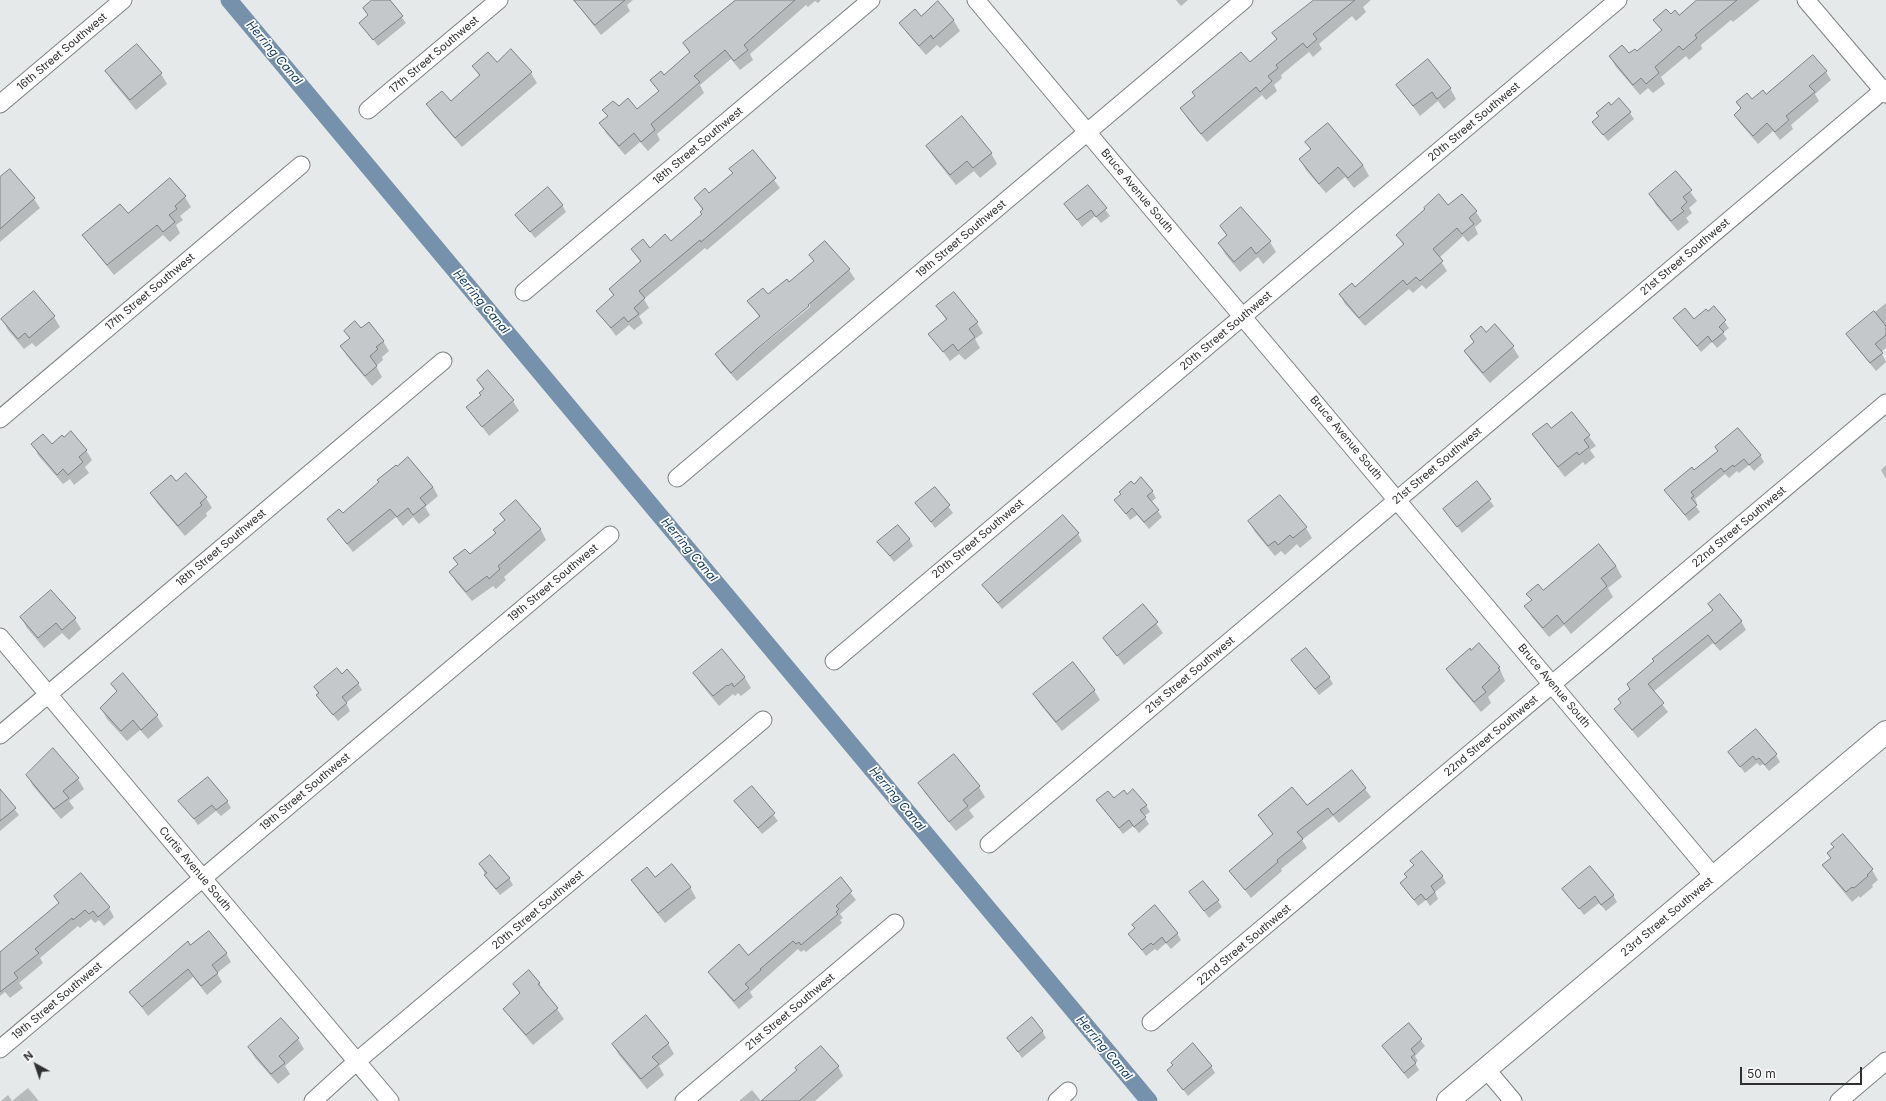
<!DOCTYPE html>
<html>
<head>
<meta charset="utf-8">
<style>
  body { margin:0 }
  #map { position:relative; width:1886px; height:1101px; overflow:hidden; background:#e5e9e9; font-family:Inter,sans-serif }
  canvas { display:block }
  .north { position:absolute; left:16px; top:1045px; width:40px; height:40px; -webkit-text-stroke:3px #fff; paint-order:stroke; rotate:320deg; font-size:11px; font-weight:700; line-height:16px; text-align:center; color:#2f3030 }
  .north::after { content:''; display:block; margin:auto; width:14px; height:18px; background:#2f3030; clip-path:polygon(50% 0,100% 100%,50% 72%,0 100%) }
  .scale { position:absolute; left:1740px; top:1067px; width:122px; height:18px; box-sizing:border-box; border:2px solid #2f3030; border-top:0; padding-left:5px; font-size:12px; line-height:14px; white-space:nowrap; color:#2f3030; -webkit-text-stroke:3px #fff; paint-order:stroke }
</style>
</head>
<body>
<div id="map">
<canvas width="1886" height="1101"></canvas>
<div class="north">N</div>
<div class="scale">50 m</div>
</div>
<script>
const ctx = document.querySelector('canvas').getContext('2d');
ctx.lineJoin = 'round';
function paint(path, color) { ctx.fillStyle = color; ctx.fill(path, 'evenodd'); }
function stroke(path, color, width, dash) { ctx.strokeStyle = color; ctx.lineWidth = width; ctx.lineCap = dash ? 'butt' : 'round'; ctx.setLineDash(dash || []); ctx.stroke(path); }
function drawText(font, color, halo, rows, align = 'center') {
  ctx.font = font + ' Inter,sans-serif'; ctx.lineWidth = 3.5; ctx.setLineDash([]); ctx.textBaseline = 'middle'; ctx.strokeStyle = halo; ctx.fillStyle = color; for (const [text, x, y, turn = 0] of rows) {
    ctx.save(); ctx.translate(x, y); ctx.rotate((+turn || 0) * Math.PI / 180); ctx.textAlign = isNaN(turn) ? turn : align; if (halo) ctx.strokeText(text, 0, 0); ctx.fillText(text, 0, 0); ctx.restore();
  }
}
paint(new Path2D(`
  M374 0H389L406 23 378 46 361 23 369 16Z
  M574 0H633L627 5 630 11 601 35Z
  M735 0H821L818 3 815 1 808 7 806 5 750 54 753 60 740 70 731 59 700 85 704 93 657 134 660 140 648 151 640 142 625 155 606 133 601 123 608 117 604 110 618 108 637 110 659 92 652 80 664 77 690 54 684 43Z
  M1176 0H1188L1181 6Z
  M1316 0H1371L1363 7 1366 12 1356 21 1352 16 1319 44 1322 49 1313 57 1309 52 1281 75 1282 78 1274 85 1277 91 1266 100 1262 95 1207 142 1187 118 1182 108 1249 64 1277 40 1273 34Z
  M1699 0H1760L1733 22 1731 20 1701 45 1702 49 1689 60 1686 56 1661 77 1665 84 1653 93 1648 88 1640 95 1616 67 1610 57 1637 52 1662 31 1654 20 1670 15 1679 17Z
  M938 2 954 21 960 31 940 48 937 45 926 55 907 33 901 23 921 17Z
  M511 50 531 73 537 83 462 147 434 115 428 105 451 102 480 77 473 66 497 63Z
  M106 71 161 74 167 84 136 110 112 81Z
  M1826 72 1831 80 1815 94 1819 101 1791 125 1793 129 1780 140 1773 131 1758 144 1740 123 1735 115 1741 109 1737 102 1752 100 1766 95Z
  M1397 85 1450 88 1456 99 1444 109 1438 101 1420 116Z
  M1611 107 1630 113 1634 119 1608 141 1593 122Z
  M1327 124 1363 165 1369 176 1354 188 1345 177 1326 193 1306 170 1300 159 1311 150 1306 142Z
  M927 146 991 153 997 164 980 178 974 171 956 185 933 156Z
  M753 152 780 188 707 250 705 248 644 299 649 308 639 316 643 323 634 330 629 325 616 336 598 311 614 297 610 289 641 263 632 249H650L671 242 703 215V211L695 198 709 194 733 174 730 169Z
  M9 170 34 199 40 208 0 242V178Z
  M1676 173 1697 201 1689 208 1692 213 1686 218 1689 222 1678 231 1656 205 1650 194Z
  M170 179 185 197 191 207 180 216 183 220 176 225 180 233 170 242 163 235 114 275 90 245 84 235 128 214Z
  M1088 187 1110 216 1101 223 1095 216 1082 227 1066 204Z
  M1462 195 1476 212 1482 221 1475 227 1478 234 1468 242 1463 236 1439 258 1447 271 1426 289 1422 285 1413 293 1409 289 1365 326 1345 304 1340 295 1355 288 1404 246 1397 235 1448 207Z
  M562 205 566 212 535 238 517 215Z
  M1241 209 1270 242 1276 252 1263 264 1258 257 1240 272 1225 254 1219 243 1227 236 1221 226Z
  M825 242 849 270 855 279 737 381 722 364 717 355 760 318 749 301 768 296 789 283 814 262 810 255ZM810 304V307L754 352 753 350Z
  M1886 303V348L1881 352 1886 362 1876 371 1853 343 1848 334Z
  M938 306 977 323 983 333 975 339 980 348 965 360 959 354 950 361 930 334 946 320Z
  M1714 307 1729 328 1723 333 1727 339 1717 348 1712 342 1701 352 1674 318 1694 320Z
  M54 317 60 327 36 347 32 343 24 349 8 330 2 319Z
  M1495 326 1513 347 1519 357 1490 383 1471 361 1465 351 1475 343 1471 337 1486 333Z
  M361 330 383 341 389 351 382 357 383 360 376 366 382 377 372 386 347 356 341 346 350 339 345 331Z
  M478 380 513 401 519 411 489 436 468 408 482 396 484 391Z
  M1572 413 1596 446 1590 450 1595 457 1585 465 1583 462 1565 477 1540 445 1534 435 1551 429Z
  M33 444 86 450 92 460 85 467 89 473 74 485 70 479 63 484 38 455Z
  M1719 451 1760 455 1764 462 1754 471 1749 465 1739 473 1737 471 1729 478 1725 474 1695 499 1697 503 1695 505 1700 512 1689 521 1665 490 1694 472Z
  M1886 465V479L1881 470Z
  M176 483 206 498 212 508 206 513 207 516 185 536 157 503 151 493Z
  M1476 483 1494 506 1462 533 1444 509Z
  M1134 485 1152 491 1156 498 1151 502 1162 517 1149 529 1137 515 1130 520 1116 500Z
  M433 487 438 496 425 507 430 515 419 524 413 517 403 526 396 517 353 552 328 520Z
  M935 488 953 513 935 528 917 503Z
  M516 501 541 530 546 540 504 577 506 580 496 589 493 586 472 601 456 582 450 572 459 565 455 558 470 556 496 533 505 521 501 515Z
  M1249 522 1306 528 1312 538 1300 548 1297 544 1285 555 1281 551 1275 556 1255 532Z
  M1078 534 1082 541 1002 609 988 592 984 585Z
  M909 539 913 546 894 562 879 543Z
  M1616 566 1622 577 1608 588 1613 597 1571 634 1564 625 1549 637 1532 617 1526 606 1532 601 1528 594 1543 592Z
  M51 591 75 619 81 629 69 640 62 633 44 648 27 628 21 617Z
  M1143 605 1163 633 1124 665 1104 638Z
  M1709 605 1741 621 1746 630 1720 651 1713 643 1653 692 1668 712 1638 738 1615 709 1622 703 1631 690 1713 612Z
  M722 651 745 678 751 688 741 696 738 693 735 696 733 694 719 706 701 684 695 674Z
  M1293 661 1329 677 1333 684 1319 695Z
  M1499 667 1505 681 1488 697 1491 703 1481 712 1453 679 1447 669Z
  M123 675 157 716 163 726 148 739 140 730 127 741 107 719 101 708 117 692 112 684Z
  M341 675 358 683 362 690 346 703 350 711 338 721 322 702 315 687Z
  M1094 690 1100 700 1062 731 1040 704 1034 694Z
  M53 749 78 779 84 789 69 801 74 808 61 819 33 786 27 775Z
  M1729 752 1776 755 1780 762 1769 771 1763 764 1760 766 1757 763 1745 773Z
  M953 755 979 787 985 797 969 810 974 817 956 831 925 793 919 783Z
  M1352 771 1371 797 1339 823 1333 816 1302 840 1307 848 1281 869 1282 871 1251 898 1230 871 1273 835 1259 815 1307 807Z
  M752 788 778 821 762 834 736 802Z
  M0 791 19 815 0 831Z
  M1127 795 1146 805 1150 812 1144 816 1149 824 1139 833 1133 826 1123 834 1097 801 1114 800Z
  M180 801H227L231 808 221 816 216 811 198 825Z
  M1843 835 1872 870 1878 880 1872 885 1873 887 1860 898 1859 896 1852 902 1830 875 1824 865 1831 859 1835 848Z
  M1411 861 1442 876 1446 883 1435 892 1438 899 1430 906 1426 900 1418 906 1401 883 1407 878 1405 874 1414 866Z
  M480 864 509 878 513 885 500 895 489 882Z
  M655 879 690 887 696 898 665 923 639 891 633 880Z
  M840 879 856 900 840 914 843 918 840 920 842 923 806 952 804 950 801 952 798 949 750 992 753 997 739 1009 714 980 709 972 748 956Z
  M1564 889 1613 895 1617 902 1606 911 1599 903 1584 915Z
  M1190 892 1218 901 1222 907 1209 918Z
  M60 904 109 908 114 917 104 926 99 920 95 923 91 919 80 928 78 926 40 958 43 963 19 983 23 988 10 998 5 992 0 996V954Z
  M1177 933 1181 940 1171 949 1166 943 1157 951 1155 949 1146 956 1130 934Z
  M190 946 226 953 231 962 217 973 222 982 207 995 193 977 148 1016 130 992Z
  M539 983 564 1019 533 1045 511 1019 505 1009 520 994 515 985Z
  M1409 1025 1425 1046 1415 1056 1418 1061 1415 1063 1419 1070 1408 1079 1383 1047Z
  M1042 1031 1046 1038 1022 1058 1008 1038Z
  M298 1039 304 1049 285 1066 290 1074 278 1084 255 1058 249 1048Z
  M668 1043 674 1054 659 1066 664 1075 647 1089 619 1055 613 1045Z
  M838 1066 843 1076 815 1101H762Z
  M1211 1066 1215 1073 1188 1096 1168 1070Z
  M28 1088 39 1101H12Z
  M752 1090 761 1101H739Z
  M8 1095 12 1101H1Z`), '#0003');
stroke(new Path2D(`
  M229 0 1149 1101`), '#7691ab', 17);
const building = new Path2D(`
  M372 0H390L403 16 373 40 359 23 368 15 363 8Z
  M574 0H625L595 25Z
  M736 0H795L744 45 748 50 734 61 725 50 694 76 700 82 651 124 655 130 641 142 634 133 619 146 599 123 608 116 602 110 613 101 619 106 628 98 637 109 659 91 650 80 661 71 664 75 690 52 683 43Z
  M1314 0H1355L1313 34 1317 39 1307 48 1303 43 1276 65 1278 68 1268 76 1272 81 1260 92 1256 87 1201 134 1180 108 1195 96 1192 92 1241 52 1250 62 1277 39 1272 33Z
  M1697 0H1737L1695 35 1697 38 1683 50 1679 46 1655 67 1659 73 1646 84 1641 78 1633 85 1609 56 1622 45 1629 53 1635 49 1637 51 1662 30 1653 20 1666 9 1671 14 1675 10 1679 15Z
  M938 1 954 20 933 39 931 35 919 46 899 23 915 9 921 16Z
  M137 44 162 73 130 100 105 71Z
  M511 49 532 72 455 138 426 104 442 91 451 101 480 75 472 66 488 52 497 62Z
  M1813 55 1827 71 1809 86 1815 92 1786 116 1789 120 1775 132 1767 123 1753 136 1734 115 1741 108 1736 102 1747 93 1752 99 1763 90 1766 94Z
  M1428 59 1451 88 1437 99 1432 92 1413 106 1396 85Z
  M1619 98 1631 112 1603 135 1592 122 1599 116 1596 113 1609 102 1611 105Z
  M962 116 992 153 973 168 967 161 950 175 926 146Z
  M1328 123 1363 165 1348 178 1338 167 1319 184 1299 159 1311 149 1305 142Z
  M753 150 776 178 701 242 700 240 639 291 645 298 634 308 639 314 628 322 624 317 611 328 596 311 614 295 609 289 641 261 631 249 643 239 650 248 665 234 671 241 702 214 700 212 703 209 694 198 705 188 709 193 733 173 729 169Z
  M10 169 35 198 0 229V177Z
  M1676 171 1692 190 1683 197 1687 202 1681 208 1684 211 1671 221 1649 194Z
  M170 178 186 196 175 206 177 209 169 215 175 222 163 232 157 225 107 265 82 235 120 204 128 213Z
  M1088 185 1107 208 1096 217 1091 210 1077 220 1064 204Z
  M548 187 563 205 530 232 515 215Z
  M1439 194 1448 205 1462 194 1477 211 1469 218 1474 224 1462 234 1457 228 1433 249 1443 261 1420 281 1416 277 1407 285 1403 280 1359 318 1339 294 1352 283 1355 287 1404 244 1396 235 1425 209 1424 208Z
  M1241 207 1271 241 1256 254 1251 247 1234 262 1218 243 1227 235 1220 226Z
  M825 241 850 269 808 305 809 306 758 348 731 373 715 354 760 316 747 301 763 288 768 294 787 279 789 282 814 261 809 255Z
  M34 291 55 316 29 338 25 333 18 339 1 319Z
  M954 292 978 322 969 329 975 337 958 351 953 344 943 352 928 334 947 319 936 306Z
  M1714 306 1726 320 1719 327 1724 332 1712 342 1708 336 1697 346 1673 318 1685 308 1694 319 1706 309 1708 311Z
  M1874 311 1886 326V335L1875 344 1883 353 1870 363 1846 334Z
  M355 321 361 328 369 322 384 341 376 347 378 349 370 356 377 366 365 376 340 346 350 338 344 331Z
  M1495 324 1514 346 1483 373 1464 351 1474 342 1470 336 1481 326 1486 332Z
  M488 370 514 400 482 427 466 407 481 395 479 393 484 389 477 380Z
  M1572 412 1590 435 1584 440 1589 447 1579 455 1577 452 1558 467 1532 434 1547 423 1551 428Z
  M1738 428 1761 455 1749 465 1744 459 1734 467 1733 465 1724 472 1721 468 1691 492 1694 496 1691 498 1697 505 1685 515 1664 490 1692 467 1694 470 1718 451 1715 447Z
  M71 431 87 450 79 457 83 462 68 475 63 469 57 475 31 444 43 434 52 444 62 435 64 437Z
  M408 457 433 487 420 498 426 505 413 515 408 508 397 517 390 509 347 544 327 519 339 509 343 513 379 482 377 480 396 465 397 466Z
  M186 473 207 497 200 503 202 505 178 526 150 493 171 475 176 481Z
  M1141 477 1153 491 1147 496 1159 510 1144 522 1132 508 1126 514 1114 500 1121 494 1119 492 1131 481 1134 484Z
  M1477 481 1491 499 1457 527 1443 509Z
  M935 487 950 505 931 522 915 503Z
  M1280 495 1307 527 1293 538 1290 535 1278 545 1275 541 1268 546 1248 521Z
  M516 500 541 529 498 566 500 569 489 579 487 576 466 592 449 572 458 564 453 558 465 549 470 554 496 533 493 530 505 520 500 514Z
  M1063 515 1079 533 998 603 982 585Z
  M898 525 910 539 890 556 877 542Z
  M1599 544 1616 566 1601 578 1607 586 1564 624 1557 615 1543 628 1524 606 1532 600 1526 594 1538 584 1543 590Z
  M51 590 76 618 62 630 56 623 38 638 20 617Z
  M1720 594 1742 621 1715 644 1708 635 1648 684 1664 703 1632 730 1614 709 1621 703 1618 699 1630 689 1627 684 1654 661 1652 659 1713 610 1708 604Z
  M1143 604 1158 622 1117 656 1103 638Z
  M1479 643 1500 667 1498 668 1500 670 1482 687 1486 692 1474 702 1446 669 1470 648 1471 650Z
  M1306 648 1330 677 1315 689 1291 660Z
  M722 649 745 677 734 687 732 683 728 686 727 685 713 696 693 673Z
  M1073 662 1095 690 1056 722 1033 694Z
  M337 668 342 674 347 669 359 683 342 697 347 703 333 715 316 695 319 693 314 687Z
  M123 673 158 715 141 730 133 720 121 731 100 708 117 691 111 684Z
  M1756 729 1777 754 1765 765 1759 758 1756 760 1753 756 1740 767 1728 752Z
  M53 748 79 778 63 791 69 798 54 809 26 775Z
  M954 754 980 786 963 800 968 806 949 822 918 783Z
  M1352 770 1366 788 1333 815 1328 808 1297 832 1303 839 1277 860 1278 862 1245 890 1229 871 1273 834 1258 815 1292 787 1307 805Z
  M208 777 228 801 216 810 212 805 194 819 178 801Z
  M752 786 775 813 758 828 734 801Z
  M0 789 16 808 0 821Z
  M1133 789 1147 805 1140 810 1146 817 1134 827 1129 820 1119 828 1096 800 1108 791 1114 798 1124 790 1127 794Z
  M1843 834 1873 869 1867 875 1868 876 1854 888 1852 887 1846 892 1822 865 1831 858 1827 853 1834 847 1831 844Z
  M1422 851 1443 876 1431 886 1435 892 1426 900 1421 894 1414 900 1400 883 1407 877 1404 874 1414 865 1410 861Z
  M490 855 510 878 496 889 484 875 487 873 479 864Z
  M672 864 691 887 658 913 631 880 647 867 655 877Z
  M1590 866 1614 895 1601 905 1595 896 1579 909 1562 889Z
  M81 873 110 907 98 917 93 911 89 914 85 910 73 920 72 918 35 949 39 953 14 973 18 978 0 992V952L59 903 54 896Z
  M841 877 852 891 836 906 839 909 836 912 838 914 801 945 799 942 796 944 793 941 760 969 761 970 745 984 749 988 734 1001 708 972 739 944 748 955Z
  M1203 881 1219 900 1204 911 1189 892Z
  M1155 905 1178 933 1166 943 1162 937 1153 945 1151 943 1142 950 1128 934 1135 928 1132 925Z
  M209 931 227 953 212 965 218 973 201 986 188 969 142 1007 129 992 188 941 190 945Z
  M529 970 540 983 538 984 558 1008 526 1035 503 1009 520 993 513 984Z
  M646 1015 669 1043 652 1057 659 1064 641 1079 612 1044Z
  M1032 1017 1043 1031 1018 1052 1007 1038Z
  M281 1018 299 1038 279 1056 285 1063 271 1074 248 1047Z
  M1409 1023 1422 1039 1411 1049 1415 1054 1411 1057 1416 1063 1404 1073 1382 1046Z
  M1193 1043 1212 1066 1183 1090 1167 1070 1173 1065 1171 1063Z
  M821 1046 839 1066 799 1101H761L797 1070 795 1068Z`);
paint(building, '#c5c8ca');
stroke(building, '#7d8182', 1);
const minor = new Path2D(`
  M976 0 1714 877
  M1806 0 1886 94
  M0 104 123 0
  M368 110 499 0
  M524 292 871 0
  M0 419 301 165
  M677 478 1244 0
  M0 637 390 1101
  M834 661 1618 0
  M0 735 443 361
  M989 844 1886 88
  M1151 1022 1886 403
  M0 1049 610 535
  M1486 1069 1513 1101
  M313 1101 357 1061 763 720
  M684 1101 895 923
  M1057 1101 1068 1091
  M1839 1101 1886 1061`);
const tertiary = new Path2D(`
  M1448 1101 1886 732`);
stroke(minor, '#7c8080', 19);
stroke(tertiary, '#7c8080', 24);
stroke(minor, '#fff', 17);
stroke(tertiary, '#fff', 22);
drawText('11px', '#2f3030', '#fff', [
  ["16th Street Southwest",62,52,-40],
  ["17th Street Southwest",434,55,-40],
  ["20th Street Southwest",1474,122,-40],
  ["18th Street Southwest",698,146,-40],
  ["Bruce Avenue South",1137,191,50],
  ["19th Street Southwest",961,239,-40],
  ["21st Street Southwest",1685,257,-40],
  ["17th Street Southwest",150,292,-40],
  ["20th Street Southwest",1226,331,-40],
  ["Bruce Avenue South",1346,438,50],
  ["21st Street Southwest",1437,466,-40],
  ["22nd Street Southwest",1739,527,-40],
  ["20th Street Southwest",978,539,-40],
  ["18th Street Southwest",221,548,-40],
  ["19th Street Southwest",553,583,-40],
  ["21st Street Southwest",1190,675,-40],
  ["Bruce Avenue South",1554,686,50],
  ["22nd Street Southwest",1491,736,-40],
  ["19th Street Southwest",305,792,-40],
  ["Curtis Avenue South",195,869,50],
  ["20th Street Southwest",538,910,-40],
  ["23rd Street Southwest",1667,917,-40],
  ["22nd Street Southwest",1244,945,-40],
  ["19th Street Southwest",57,1001,-40],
  ["21st Street Southwest",790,1012,-40]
]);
drawText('italic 12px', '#07355a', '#fff', [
  ["Herring Canal",274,53,50],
  ["Herring Canal",481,302,50],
  ["Herring Canal",689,550,50],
  ["Herring Canal",897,799,50],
  ["Herring Canal",1104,1048,50]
]);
</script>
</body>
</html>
